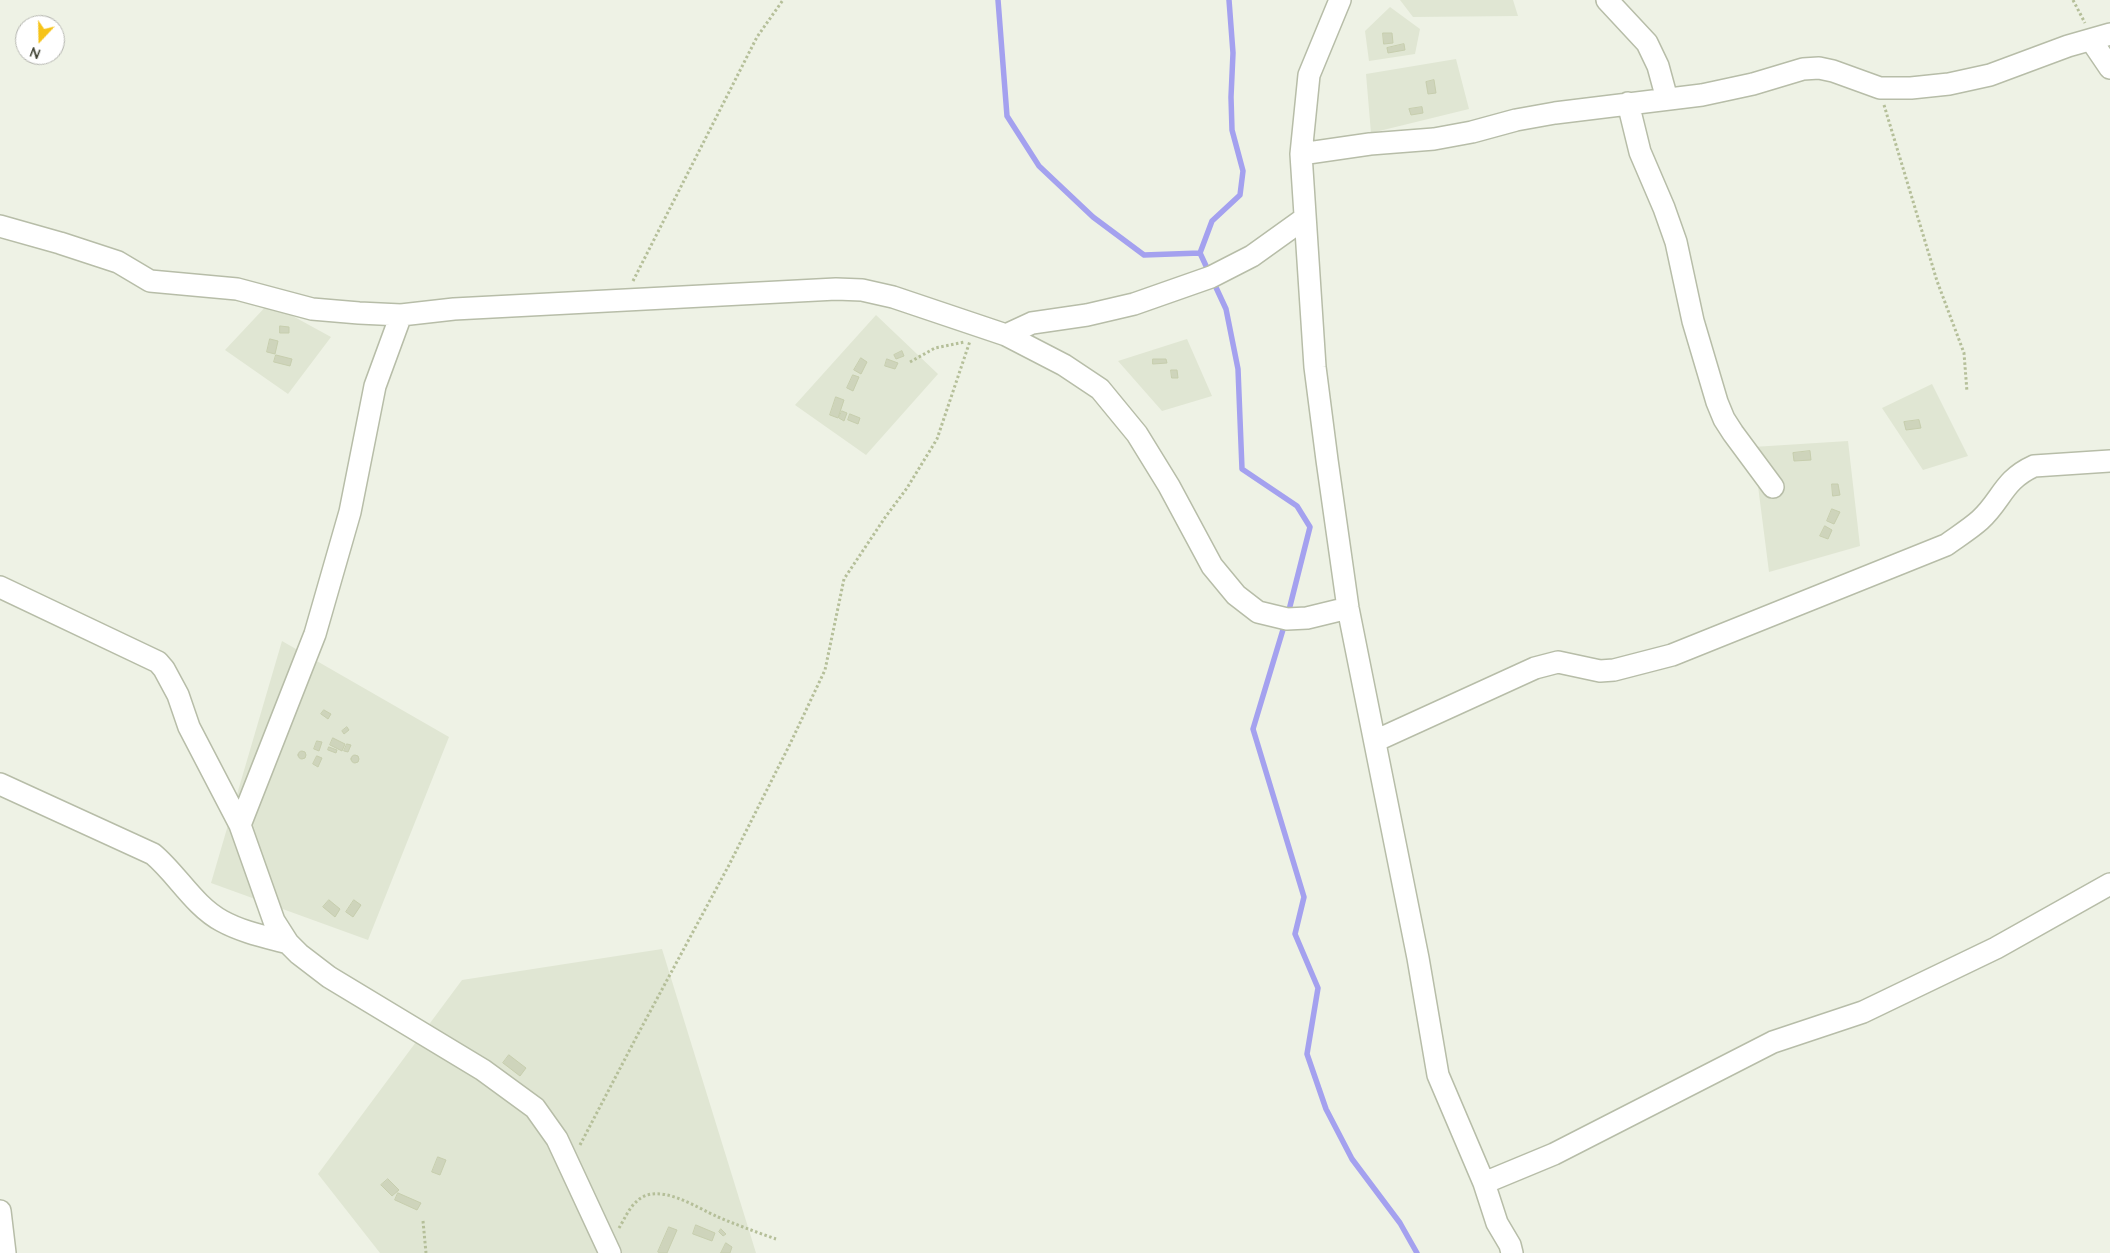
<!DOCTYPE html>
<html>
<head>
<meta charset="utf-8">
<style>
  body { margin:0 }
  #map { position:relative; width:2110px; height:1253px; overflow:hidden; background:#eef2e5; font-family:Quicksand,sans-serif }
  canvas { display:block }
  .north { position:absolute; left:15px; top:15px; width:50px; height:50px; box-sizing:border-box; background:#fff; border:1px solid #b3b4ae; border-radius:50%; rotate:201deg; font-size:14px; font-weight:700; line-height:20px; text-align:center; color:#414435 }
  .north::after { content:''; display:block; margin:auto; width:18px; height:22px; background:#f6c318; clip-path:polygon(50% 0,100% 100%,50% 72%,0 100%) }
</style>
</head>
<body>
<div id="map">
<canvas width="2110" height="1253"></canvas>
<div class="north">N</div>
</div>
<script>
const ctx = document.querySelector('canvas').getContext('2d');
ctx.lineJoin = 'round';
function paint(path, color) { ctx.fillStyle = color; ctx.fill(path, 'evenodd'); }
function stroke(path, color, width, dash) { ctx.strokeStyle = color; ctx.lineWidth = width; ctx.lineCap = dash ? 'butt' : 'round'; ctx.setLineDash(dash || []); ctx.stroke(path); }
paint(new Path2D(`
  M1400 0H1513L1518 16 1413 17Z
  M1390 7 1420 29 1415 54 1369 61 1365 31Z
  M1456 59 1469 109 1371 133 1366 74Z
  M269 303 331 337 288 394 225 350Z
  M876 315 938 374 866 455 795 405Z
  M1187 339 1212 396 1162 411 1118 361Z
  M1932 384 1968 456 1923 470 1882 408Z
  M1848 441 1860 546 1769 572 1753 447Z
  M282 641 449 737 368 940 211 883Z
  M662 949 756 1253H380L318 1174 462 980Z`), '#e0e6d3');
stroke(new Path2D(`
  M998 0 1007 116 1039 166 1093 217 1144 255 1200 253 1226 309 1238 369 1242 469 1297 506 1310 527 1288 614
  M1200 253 1212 221 1240 195 1243 171 1232 130 1231 97 1233 53 1229 0
  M1285 623 1253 729 1304 897 1295 934 1318 988 1307 1054 1326 1109 1352 1159 1400 1223 1417 1253`), '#a4a1ef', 5.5);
const building = new Path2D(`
  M1383 33H1392L1393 43 1384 44Z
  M1404 44 1405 50 1388 53 1387 48Z
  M1434 80 1436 93 1428 94 1426 82Z
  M1422 107 1423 113 1411 115 1409 109Z
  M280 326 289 327V333H280Z
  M270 339 278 341 275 354 267 352Z
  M902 351 904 356 896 359 894 355Z
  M276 355 292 359 290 366 274 362Z
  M861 358 867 362 861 374 854 370Z
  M887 359 898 363 895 369 885 366Z
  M1153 359H1166L1167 363 1153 364Z
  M1171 370H1177L1178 378H1172Z
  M853 375 859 377 853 391 847 388Z
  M836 397 844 400 838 418 830 415Z
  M842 411 847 413 844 421 839 418Z
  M850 414 860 418 858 424 848 420Z
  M1919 420 1921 428 1906 430 1904 422Z
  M1810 451 1811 460 1794 461 1793 453Z
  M1832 484H1838L1840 495 1833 496Z
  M1832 509 1840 512 1834 524 1827 521Z
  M1825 526 1832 530 1828 539 1820 536Z
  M324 710 331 714 328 719 321 714Z
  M347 727 349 730 344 734 342 731Z
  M333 738 345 744 342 751 330 745Z
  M317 741 322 742 319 751 314 749Z
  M347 744 351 745 348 752 344 751Z
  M329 747 337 750 336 753 328 750Z
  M298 755a4 4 0 1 1 8 0a4 4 0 1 1-8 0Z
  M351 759a4 4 0 1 1 8 0a4 4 0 1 1-8 0Z
  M317 756 322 758 318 767 313 764Z
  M329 900 340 909 335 917 323 907Z
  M354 900 361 905 353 917 346 912Z
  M509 1055 526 1068 520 1076 503 1063Z
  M438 1157 446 1160 440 1175 432 1172Z
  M388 1179 399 1190 392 1196 381 1185Z
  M398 1193 421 1203 417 1210 395 1200Z
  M696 1225 715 1233 712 1241 693 1234Z
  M669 1227 677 1230 667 1253H660L658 1252Z
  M721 1229 726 1234 723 1236 719 1232Z
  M726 1243 732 1247 730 1253H721Z`);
paint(building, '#ced4bb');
stroke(building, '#c7ceae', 1);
const street = new Path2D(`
  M1340 0 1309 75 1301 154 1315 367 1327 460 1348 608 1418 958 1438 1075 1484 1183 1497 1223 1510 1245 1512 1253
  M1607 0 1647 43 1658 66 1667 99
  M2091 40 2110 68
  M1628 103 1640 152 1664 208 1676 242 1693 321 1717 402 1724 419 1733 433 1773 487
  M1301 154 1370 144 1434 139 1472 132 1516 120 1555 113 1702 95 1753 84 1803 69 1819 68 1833 71 1880 88H1911L1949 84 1990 75 2068 46 2110 34
  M0 226 60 243 118 262 150 281 237 289 312 309 359 313 401 315 454 309 836 289 862 290 893 297 1006 335 1064 365 1100 389 1137 434 1169 486 1212 566 1236 595 1258 612 1287 619 1307 618 1348 608
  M1006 335 1032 323 1087 315 1134 304 1211 277 1252 256 1305 218
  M0 587 158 662 164 669 178 695 189 727 240 825 274 921 288 943 299 954 329 977 483 1070 535 1108 557 1139 610 1253
  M1375 741 1535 668 1558 662 1600 671 1614 670 1672 655 1946 545C1957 537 1970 529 1980 520 2002 500 2003 480 2034 466L2110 461
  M0 784 153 854C177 874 194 906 222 921 242 932 266 937 288 943
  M240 825 315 634 350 512 375 386 401 315
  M1484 1183 1554 1154 1773 1042 1863 1012 1996 948 2110 884
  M0 1211 5 1253`);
stroke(street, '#b7bda8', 24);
stroke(new Path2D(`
  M2073 0 2085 23
  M1884 105 1937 281 1964 353 1967 392
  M633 281 757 37 783 0
  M910 362 935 348 965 342
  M580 1145 638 1034 729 865 790 744 825 670 844 579 884 519 907 488 937 439 970 341
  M423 1221 426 1253
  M619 1228C624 1220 629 1208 636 1202 657 1180 697 1208 718 1217 737 1225 756 1232 776 1239`), '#b5bf99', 3, [2.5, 2.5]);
stroke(street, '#fff', 21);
</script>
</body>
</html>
